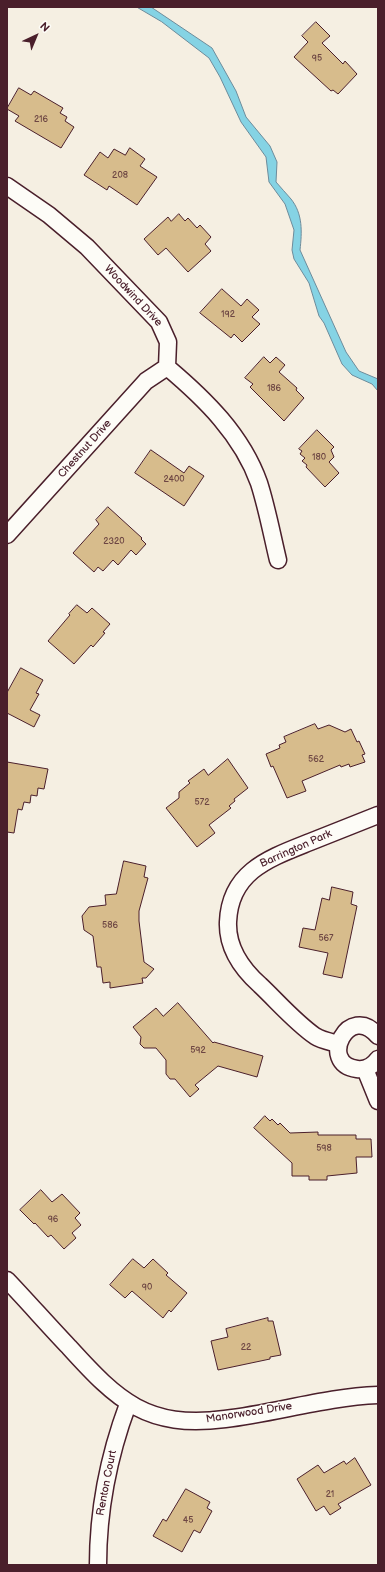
<!DOCTYPE html>
<html>
<head>
<meta charset="utf-8">
<style>
  body { margin:0 }
  #map { position:relative; width:385px; height:1572px; overflow:hidden; background:#f5efe2; font-family:"Balsamiq Sans",sans-serif }
  canvas { display:block }
  .frame { position:absolute; inset:0; border:8px solid #4a1f2b; pointer-events:none }
  .north { position:absolute; left:16px; top:16px; width:40px; height:40px; -webkit-text-stroke:3px #fdfcf7; paint-order:stroke; rotate:44deg; font-size:11px; font-weight:700; line-height:16px; text-align:center; color:#4a1f2b }
  .north::after { content:''; display:block; margin:auto; width:14px; height:18px; background:#4a1f2b; clip-path:polygon(50% 0,100% 100%,50% 72%,0 100%) }
</style>
</head>
<body>
<div id="map">
<canvas width="385" height="1572"></canvas>
<div class="frame"></div>
<div class="north">N</div>
</div>
<script>
const ctx = document.querySelector('canvas').getContext('2d');
ctx.lineJoin = 'round';
function paint(path, color) { ctx.fillStyle = color; ctx.fill(path, 'evenodd'); }
function stroke(path, color, width, dash) { ctx.strokeStyle = color; ctx.lineWidth = width; ctx.lineCap = dash ? 'butt' : 'round'; ctx.setLineDash(dash || []); ctx.stroke(path); }
function drawText(font, color, halo, rows, align = 'center') {
  ctx.font = font + ' "Balsamiq Sans",sans-serif'; ctx.lineWidth = 3; ctx.setLineDash([]); ctx.textBaseline = 'middle'; ctx.strokeStyle = halo; ctx.fillStyle = color; for (const [text, x, y, turn = 0] of rows) {
    ctx.save(); ctx.translate(x, y); ctx.rotate((+turn || 0) * Math.PI / 180); ctx.textAlign = isNaN(turn) ? turn : align; if (halo) ctx.strokeText(text, 0, 0); ctx.fillText(text, 0, 0); ctx.restore();
  }
}
const water = new Path2D(`
  M137 7H151L212 48 236 91 246 117 270 146 277 162 276 182C281 188 286 193 291 199 303 214 302 232 300 250L346 352 359 371 378 379V391L372 384 352 375 342 364 324 323 319 316 309 283 294 259 292 250 294 230 285 204 269 182 266 157 241 122 220 77 209 58 162 22Z`);
paint(water, '#85d3e4');
stroke(water, '#6d8b9a', 1);
const building = new Path2D(`
  M316 22 330 36 322 43 343 64 345 61 357 74 338 94 333 90 331 91 294 57 308 42 302 36Z
  M19 88 31 95 34 91 63 108 60 113 67 117 65 121 74 127 61 148 15 121 19 116 7 109Z
  M130 148 145 159 140 166 157 177 137 205 109 186 107 190 84 175 100 152 108 158 114 149 125 155Z
  M179 214 185 221 188 218 197 228 200 225 211 237 205 244 211 251 188 272 166 248 158 255 144 239 168 217 171 221Z
  M222 289 241 306 247 299 259 310 252 317 260 324 242 342 234 334 231 338 200 313Z
  M264 357 270 363 276 357 285 365 279 372 297 388 296 390 304 398 284 421 250 387 253 384 245 378Z
  M317 430 334 447 331 450 334 457 329 462 339 473 325 487 306 467 307 465 302 461 305 458 300 454 302 451 299 449Z
  M151 450 184 473 189 466 204 476 184 506 135 473Z
  M108 507 142 538 141 539 146 544 136 555 131 550 118 565 113 560 103 571 98 567 94 572 73 553 99 524 96 520Z
  M77 605 87 613 92 608 110 624 103 632 105 633 93 647 91 645 74 664 48 641 70 615 69 614Z
  M21 668 43 680 36 693 39 694 30 710 40 715 34 727 7 713V693Z
  M315 724 318 729 329 725 345 732 351 729 357 742 359 741 365 754 362 755 365 762 350 767 349 764 341 767 340 765 302 781 306 791 287 798 273 766 271 767 266 754 280 748 279 745 286 742 284 737Z
  M228 759 248 788 234 799 235 801 229 806 231 808 209 825 215 833 197 847 166 808 179 798V792L190 783 188 781 204 769 208 775Z
  M7 762 48 769 44 789 38 788 37 796 31 795 30 803 24 802 22 810 18 809 14 833 7 832Z
  M124 861 146 866 144 877 148 878 139 911V921L144 962 154 969 146 978H142L143 983 110 988V982L103 983 101 967H97L93 936 84 930 82 916 89 907 106 905 105 895 116 894Z
  M332 887 353 892 351 904 357 906 342 978 323 974 328 953 299 947 303 928 315 930 322 898 329 900Z
  M178 1003 213 1043 214 1042 263 1056 257 1077 218 1066 195 1085 199 1089 190 1097 175 1079H170L166 1074V1060L156 1048H144L140 1044 141 1037 133 1027 156 1008 163 1016Z
  M265 1116 270 1121 272 1119 278 1125 280 1123 290 1133 318 1132V1135H356V1139H371L372 1157H356L357 1173 327 1176V1180H309V1176H292V1163L254 1128Z
  M41 1190 52 1202 62 1194 80 1213 75 1218 81 1225 72 1233 76 1238 64 1249 51 1235 48 1237 35 1223 34 1224 20 1210Z
  M133 1259 144 1268 153 1259 168 1273 166 1275 187 1293 171 1312 169 1310 163 1318 132 1291 125 1298 110 1285Z
  M268 1318V1321H273L281 1355 270 1357V1359L218 1370 211 1341 228 1337 226 1329Z
  M355 1458 371 1485 338 1504 341 1508 330 1515 324 1506 316 1511 297 1479 318 1465 324 1473 344 1461 346 1464Z
  M186 1489 210 1502 207 1508 212 1511 200 1533 194 1530 182 1552 153 1536 163 1519 166 1521Z`);
paint(building, '#d7bc8c');
stroke(building, '#4a1f2b', 1);
const street = new Path2D(`
  M7 186 49 215 87 247 159 322 168 342 167 367
  M167 367C205 399 242 435 259 483 267 508 272 535 278 560
  M7 535 146 381 167 367
  M378 1036C349 1001 317 1064 357 1069 365 1070 373 1066 378 1059
  M338 1044C331 1042 321 1040 315 1036 295 1022 278 1002 260 985 241 968 227 948 228 922 230 871 270 858 310 842 333 833 355 824 378 815
  M365 1069 378 1101
  M7 1280C28 1302 48 1325 69 1347 118 1401 147 1429 225 1419 276 1413 326 1397 378 1395
  M98 1565C98 1510 109 1455 128 1404`);
stroke(street, '#4a1f2b', 19);
stroke(street, '#fdfcf7', 16);
drawText('9px', '#6d4643', null, [
  ["95",317,59],
  ["216",41,120],
  ["208",120,176],
  ["192",228,315],
  ["186",274,389],
  ["180",319,458],
  ["2400",174,480],
  ["2320",114,542],
  ["562",316,760],
  ["572",202,803],
  ["586",110,926],
  ["567",326,939],
  ["592",198,1051],
  ["598",324,1149],
  ["96",53,1220],
  ["90",147,1288],
  ["22",246,1348],
  ["21",330,1495],
  ["45",188,1521]
]);
drawText('11px', '#4a1f2b', '#fdfcf7', [
  ["Woodwind Drive",133,296,47],
  ["Chestnut Drive",85,449,-48],
  ["Barrington Park",296,849,-24],
  ["Manorwood Drive",249,1413,-9],
  ["Renton Court",107,1483,-79]
]);
</script>
</body>
</html>
